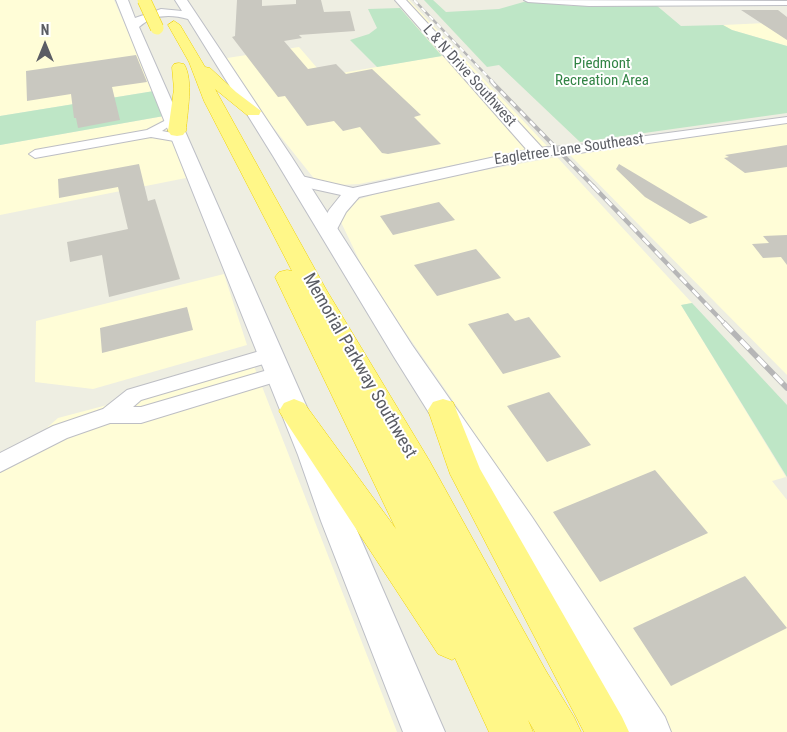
<!DOCTYPE html>
<html>
<head>
<meta charset="utf-8">
<style>
  body { margin:0 }
  #map { position:relative; width:787px; height:732px; overflow:hidden; background:#eeeee2; font-family:"Roboto Condensed",sans-serif }
  canvas { display:block }
  .north { position:absolute; left:20px; top:20px; width:50px; height:50px; -webkit-text-stroke:4px #fff; paint-order:stroke; rotate:0deg; font-size:14px; font-weight:700; line-height:20px; text-align:center; color:#5b5d64 }
  .north::after { content:''; display:block; margin:auto; width:18px; height:22px; background:#5b5d64; clip-path:polygon(50% 0,100% 100%,50% 72%,0 100%) }
</style>
</head>
<body>
<div id="map">
<canvas width="787" height="732"></canvas>
<div class="north">N</div>
</div>
<script>
const ctx = document.querySelector('canvas').getContext('2d');
ctx.lineJoin = 'round';
function paint(path, color) { ctx.fillStyle = color; ctx.fill(path, 'evenodd'); }
function stroke(path, color, width, dash) { ctx.strokeStyle = color; ctx.lineWidth = width; ctx.lineCap = dash ? 'butt' : 'round'; ctx.setLineDash(dash || []); ctx.stroke(path); }
function drawText(font, color, halo, rows, align = 'center') {
  ctx.font = font + ' "Roboto Condensed",sans-serif'; ctx.lineWidth = 4; ctx.setLineDash([]); ctx.textBaseline = 'middle'; ctx.strokeStyle = halo; ctx.fillStyle = color; for (const [text, x, y, turn = 0] of rows) {
    ctx.save(); ctx.translate(x, y); ctx.rotate((+turn || 0) * Math.PI / 180); ctx.textAlign = isNaN(turn) ? turn : align; if (halo) ctx.strokeText(text, 0, 0); ctx.fillText(text, 0, 0); ctx.restore();
  }
}
paint(new Path2D(`
  M0 0H114L154 91 0 116Z
  M394 0H409L547 146 359 184 340 185 316 181 265 117 227 58 299 47 324 76 441 56Z
  M787 22V46L732 30 723 25Z
  M164 116 186 178 0 215V145Z
  M787 123V375L570 155Z
  M557 157 692 303 681 305 786 477 772 481 787 500V732H669L520 512 458 408 401 326 362 266 339 218 341 210 360 199 408 184Z
  M224 274 247 345 93 389 35 382 36 321Z
  M254 366 397 732H0V469L58 418Z`), '#fffdd7');
paint(new Path2D(`
  M424 0H433L446 12 499 9 527 1 574 6 656 5 681 26 723 25 732 30 787 46V113L580 142 499 65 487 67Z
  M400 8 442 56 377 67 350 40 369 34 377 28 368 9Z
  M154 91 164 116 0 145V116Z
  M692 303 787 405V477L681 305Z`), '#bee6c6');
paint(new Path2D(`
  M237 0H262V6L296 4V0H321L324 12 350 11 355 31 299 35 302 38 284 41 308 69 336 64 346 74 372 69 421 115 414 117 441 144 388 154 382 153 360 127 343 131 334 121 307 126 285 96 278 97 232 37 235 36Z
  M741 10H778L787 17V40Z
  M136 55 147 82 112 87 120 120 78 128 76 118H74L71 94 27 101 26 71Z
  M787 145V167L745 173 724 158 729 157 725 155Z
  M139 164 148 201 155 199 180 279 109 297 102 255 70 262 67 242 128 229 118 187 59 198 58 179Z
  M619 164 708 217 690 224 645 197 616 169Z
  M439 202 455 220 393 235 380 216Z
  M787 235V265L781 257 763 258 752 244 769 243 763 236Z
  M476 249 501 278 437 296 414 265Z
  M187 307 193 330 102 353 100 328Z
  M508 313 515 321 529 317 561 357 503 374 468 324Z
  M549 392 591 445 547 462 507 406Z
  M655 470 708 533 600 582 553 512Z
  M745 576 787 628 671 686 633 628Z`), '#c9c8c0');
const minor = new Path2D(`
  M524 0 787 1V5L589 6 528 2Z
  M172 117 178 120 162 131 184 135 186 138 184 141 180 142 151 137 35 158 29 154 35 150 147 130Z
  M787 117V123L579 153 538 156 532 152 538 148 579 145Z
  M270 348 277 350 279 355 277 360 141 400 133 407H141L278 367 285 369 287 374 285 379 141 423H110L67 438 0 472V453L53 426 103 409 127 390Z`);
const tertiary = new Path2D(`
  M395 0H406L546 152 544 155 538 157 359 197 346 212 335 233 328 235 321 233 319 229 329 210 341 195 291 184 289 180 291 176 297 175 353 188 527 150Z`);
const secondary = new Path2D(`
  M116 0H128L135 18 161 9 182 11 175 0H187L291 156 412 345 532 517 665 717 671 732H626L508 539 394 357 273 156 188 19C171 14 153 14 139 27L328 455 353 521 445 732H403L321 521 298 455Z`);
const motorway = new Path2D(`
  M174 21 180 25 205 67 210 68 236 92 261 111 259 115H247L215 89 327 291 429 460 546 671 574 717 581 732H535L528 720 533 732H489L455 658 452 660 438 654 284 419 279 411 284 403 294 399 304 403 396 529 275 277 279 272 287 270 292 271 204 101 189 62 168 25Z
  M179 63 184 64C194 80 187 113 186 131L183 135 177 136 171 135 168 131 174 89 172 67 174 64Z
  M443 399 453 402 480 469 622 717 629 732H584L450 474 428 410 433 402Z`);
stroke(minor, '#bdbec4', 2);
stroke(tertiary, '#bdbec4', 2);
stroke(secondary, '#bdbfc6', 2);
stroke(motorway, '#f0d200', 1);
paint(minor, '#fff');
paint(tertiary, '#fff');
paint(secondary, '#fff');
paint(motorway, '#fff788');
const railFar3 = new Path2D(`
  M414 0 493 82`);
const railFar2 = new Path2D(`
  M491 81 594 187`);
const railFar1 = new Path2D(`
  M593 186 725 324`);
const rail = new Path2D(`
  M724 323 787 388`);
stroke(railFar3, '#b6b6b7', 2.5);
stroke(railFar2, '#b6b6b7', 4);
stroke(railFar1, '#b6b6b7', 4.5);
stroke(rail, '#b6b6b7', 5.5);
stroke(railFar3, '#fff', 2, [5.5]);
stroke(railFar2, '#fff', 2.5, [7]);
stroke(railFar1, '#fff', 3, [9]);
stroke(rail, '#fff', 4, [12]);
const motorwayBridge = new Path2D(`
  M144 0 157 28`);
stroke(motorwayBridge, '#f0d200', 14, []);
stroke(motorwayBridge, '#fff788', 13);
drawText('15px', '#328445', '#fff', [
  ["Piedmont",602,64],
  ["Recreation Area",602,81]
]);
drawText('15px', '#5b5d64', '#fff', [
  ["L & N Drive Southwest",469,76,48],
  ["Eagletree Lane Southeast",569,150,-8]
]);
drawText('18px', '#5b5d64', '#fff', [
  ["Memorial Parkway Southwest",359,366,60]
]);
</script>
</body>
</html>
